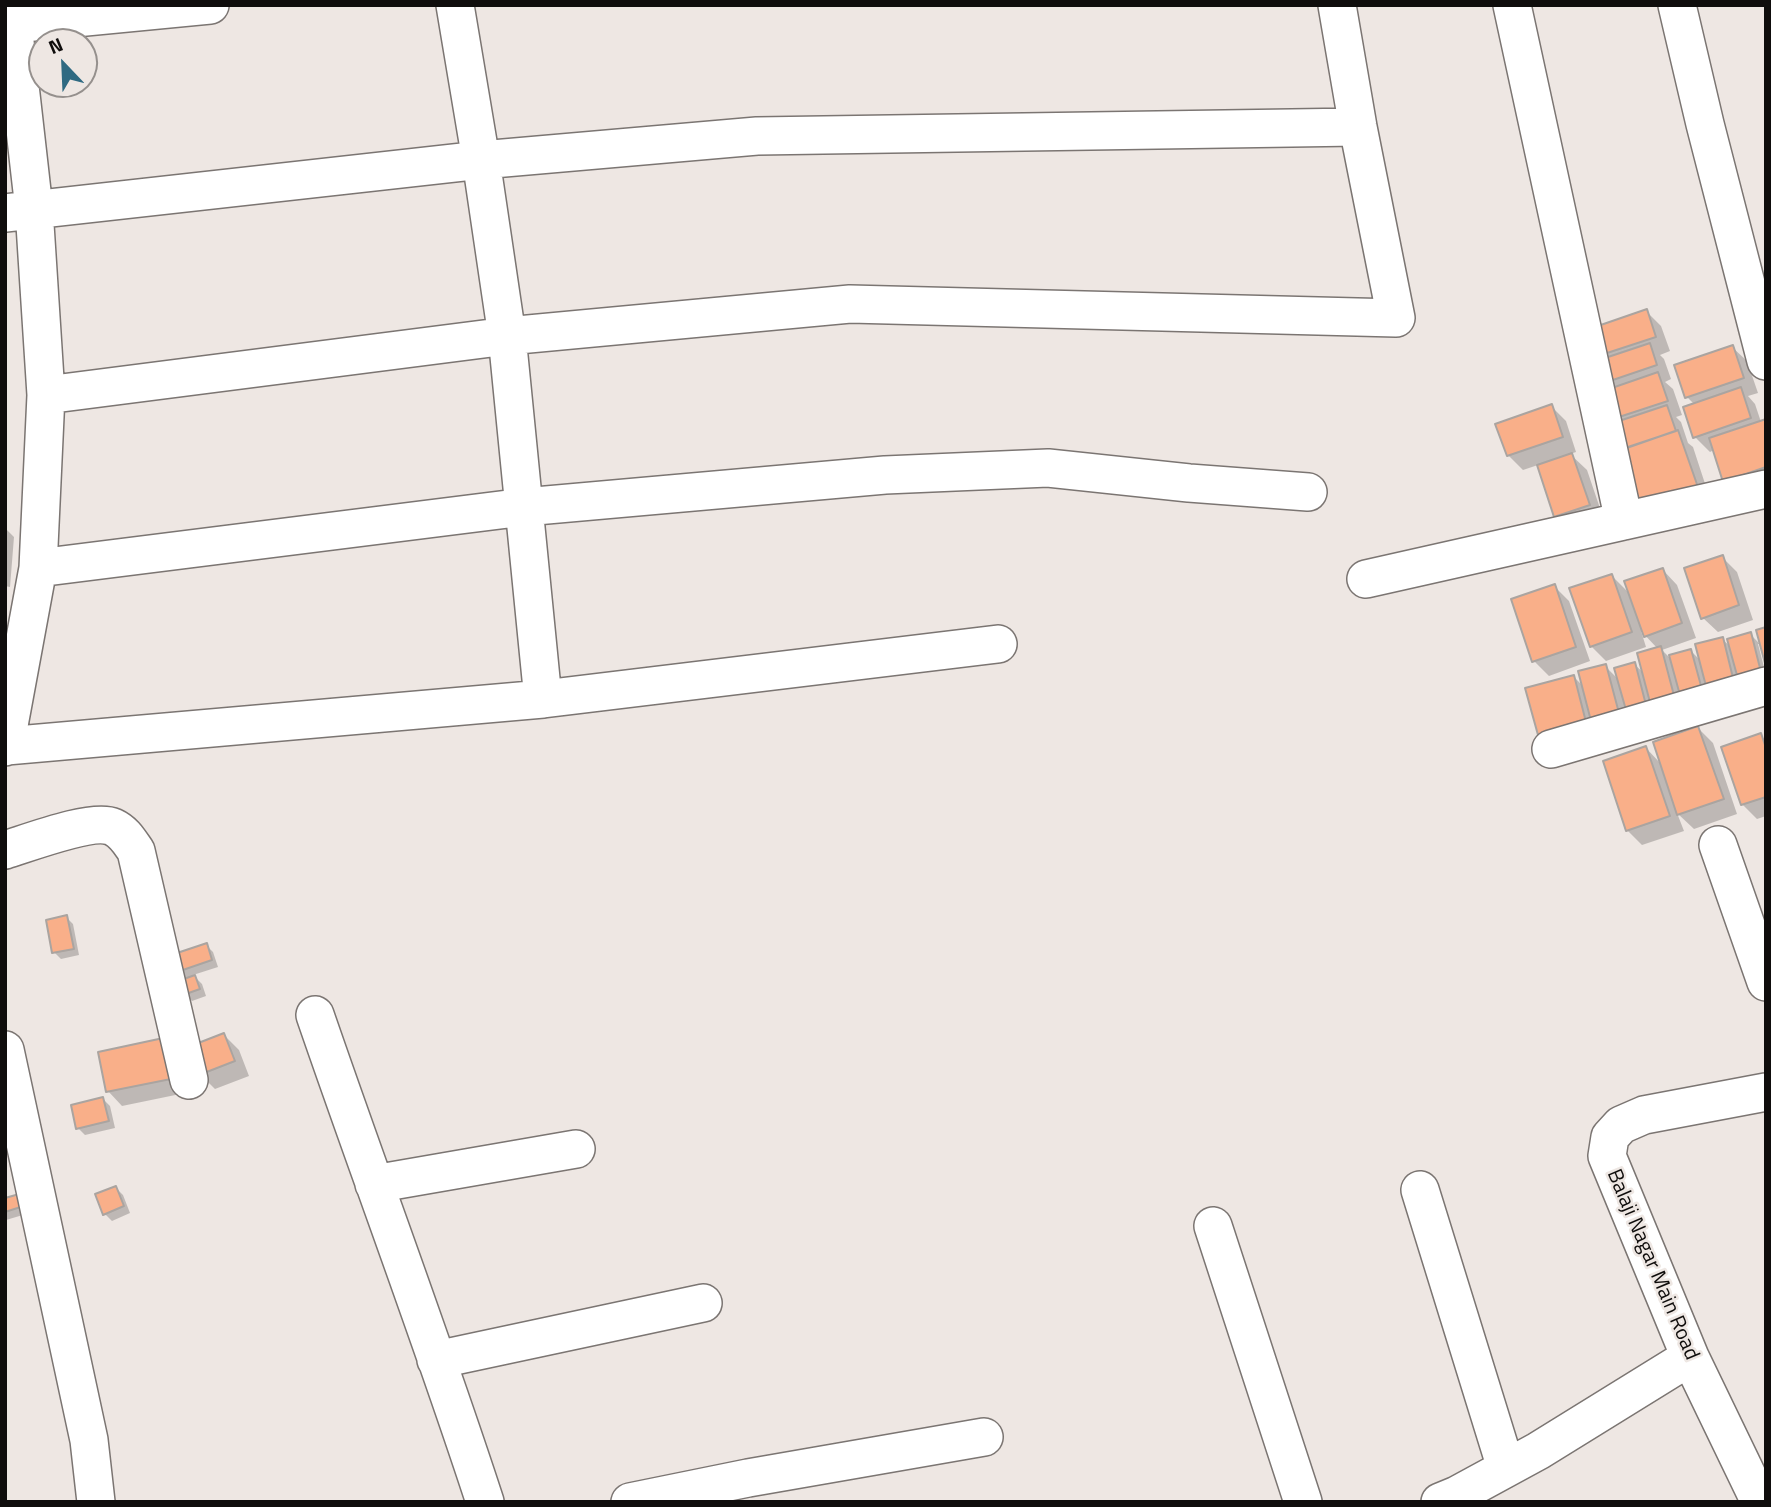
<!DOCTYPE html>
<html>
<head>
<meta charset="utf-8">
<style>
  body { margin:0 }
  #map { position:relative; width:1771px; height:1507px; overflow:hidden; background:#eee7e3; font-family:"Titillium Web",sans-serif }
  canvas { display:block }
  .frame { position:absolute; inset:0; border:7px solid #0f0d0c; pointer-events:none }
  .north { position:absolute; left:28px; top:28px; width:70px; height:70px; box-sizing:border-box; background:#eee7e3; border:2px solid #95908d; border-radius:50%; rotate:337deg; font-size:19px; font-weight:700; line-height:28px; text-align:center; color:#0f0d0c }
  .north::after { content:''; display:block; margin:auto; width:24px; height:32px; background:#2f6a82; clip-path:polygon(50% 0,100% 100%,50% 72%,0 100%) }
</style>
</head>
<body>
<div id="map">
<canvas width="1771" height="1507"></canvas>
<div class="frame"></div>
<div class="north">N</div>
</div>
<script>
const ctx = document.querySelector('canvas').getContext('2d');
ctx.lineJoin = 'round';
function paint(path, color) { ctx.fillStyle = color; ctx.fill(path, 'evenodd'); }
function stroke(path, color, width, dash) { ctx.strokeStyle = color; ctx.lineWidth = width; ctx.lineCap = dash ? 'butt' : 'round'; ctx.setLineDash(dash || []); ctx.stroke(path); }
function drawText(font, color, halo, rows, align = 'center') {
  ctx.font = font + ' "Titillium Web",sans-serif'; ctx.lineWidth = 5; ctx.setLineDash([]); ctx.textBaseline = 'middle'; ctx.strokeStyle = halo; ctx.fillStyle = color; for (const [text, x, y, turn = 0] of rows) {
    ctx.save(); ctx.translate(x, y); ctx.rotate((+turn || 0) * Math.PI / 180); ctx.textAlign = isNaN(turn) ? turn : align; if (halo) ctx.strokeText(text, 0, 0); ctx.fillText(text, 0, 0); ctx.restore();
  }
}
paint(new Path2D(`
  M1646 311 1661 326 1670 351 1660 355 1664 359 1671 379 1665 382 1673 389 1682 415 1676 417 1681 422 1688 443 1693 447 1712 505 1643 509 1618 423 1622 422 1618 417 1615 388 1608 381 1603 354Z
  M1732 347 1747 361 1758 393 1748 396 1755 404 1761 422 1766 420V486L1739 495 1714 450 1710 452 1695 437V405L1687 397Z
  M1551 406 1566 421 1576 452 1570 454 1587 470 1604 520 1571 531 1556 516 1538 465 1523 470 1508 455Z
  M5 528 14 537 10 587 5 586Z
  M1722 557 1737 572 1753 620 1718 632 1703 618Z
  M1663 570 1677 585 1696 638 1662 650 1669 657 1691 651 1701 661 1722 639 1732 648 1750 634 1760 644H1758L1766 675 1554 749 1539 734 1573 676 1584 687 1605 666 1619 680 1634 664 1645 674 1658 649 1641 631 1646 647 1606 661 1591 646 1612 576 1631 595Z
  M1554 586 1569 601 1590 661 1549 676 1534 661Z
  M1698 728 1713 743 1737 814 1694 829 1677 813 1684 831 1642 845 1627 830 1646 748 1662 765Z
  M1760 735 1766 741V816L1757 819 1742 804Z
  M66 917 73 924 79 955 61 959 54 952Z
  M206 945 213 952 218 967 193 975 202 984 206 996 192 1001 185 994 188 980 179 971Z
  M224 1035 239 1050 249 1076 215 1089 200 1074Z
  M167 1039 190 1092 122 1106 108 1091Z
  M103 1099 110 1106 115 1128 85 1135 78 1128Z
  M116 1188 123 1195 130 1213 112 1221 105 1214Z
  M5 1200 33 1212 6 1220Z`), '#0003');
const building = new Path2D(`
  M1647 309 1656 337 1601 355 1592 328Z
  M1650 343 1657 365 1607 382 1599 360Z
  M1733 345 1744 378 1685 398 1674 365Z
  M1658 372 1668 401 1616 418 1606 390Z
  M1741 387 1751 418 1693 438 1683 407Z
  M1552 404 1563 437 1507 456 1495 424Z
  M1667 405 1676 431 1625 448 1616 422Z
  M1766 419V467L1723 482 1709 438Z
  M1678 430 1699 490 1641 510 1621 450Z
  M1572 453 1590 505 1554 517 1537 465Z
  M1723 555 1739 605 1701 619 1684 568Z
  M1663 568 1682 623 1644 637 1624 581Z
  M1612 574 1632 632 1590 647 1569 588Z
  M1555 584 1576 647 1532 662 1511 599Z
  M1766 627V667L1756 630Z
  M1751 632 1761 672 1738 679 1727 639Z
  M1723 637 1734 682 1707 690 1695 644Z
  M1661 646 1676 703 1652 710 1637 653Z
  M1691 649 1703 693 1681 699 1669 655Z
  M1635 662 1646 705 1626 710 1614 668Z
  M1606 664 1619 713 1591 721 1578 671Z
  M1574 675 1586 722 1538 735 1525 688Z
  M1698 726 1724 799 1677 815 1653 742Z
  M1761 733 1766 748V797L1741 805 1721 747Z
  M1646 746 1670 816 1626 831 1603 761Z
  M67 915 74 949 52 953 46 920Z
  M207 943 212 960 177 972 171 955Z
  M195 975 200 989 183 995 178 981Z
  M224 1033 235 1061 199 1075 188 1047Z
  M168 1037 176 1078 106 1092 98 1052Z
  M103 1097 109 1121 76 1129 71 1105Z
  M116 1186 124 1206 103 1215 95 1194Z
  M23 1193 27 1205 5 1212V1198Z`);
paint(building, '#f9af89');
stroke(building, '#aaa4a0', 2);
const street = new Path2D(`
  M455 5 481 160 507 336 543 699
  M1512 5 1624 521
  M1677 5 1705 124 1766 361
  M5 213 481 160 757 136 1358 127
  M46 395 507 336 850 304 1396 318 1358 127 1337 5
  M38 568 524 507 885 475 1048 468 1189 483 1308 492
  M1366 579 1766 489
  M6 746 543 699 998 644
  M5 747 38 568 46 395 34 209 13 24 210 5
  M1551 749 1766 686
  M1718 845 1766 982
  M5 850C28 843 93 818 113 827 124 832 129 841 136 851L189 1080
  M315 1015C371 1178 432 1339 485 1502
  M5 1050 89 1440 96 1502
  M374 1184 576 1149
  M1420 1190 1506 1468
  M1213 1226 1303 1502
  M436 1360 703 1303
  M630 1502 748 1478 984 1437
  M1440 1502 1457 1495 1538 1451 1690 1357
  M1760 1502 1690 1357 1607 1156 1610 1137 1621 1125 1644 1115 1766 1092`);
stroke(street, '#7b7572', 40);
stroke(street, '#fff', 37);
drawText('21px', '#0f0d0c', '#eee7e3', [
  ["Balaji Nagar Main Road",1652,1265,67]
]);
</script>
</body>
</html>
